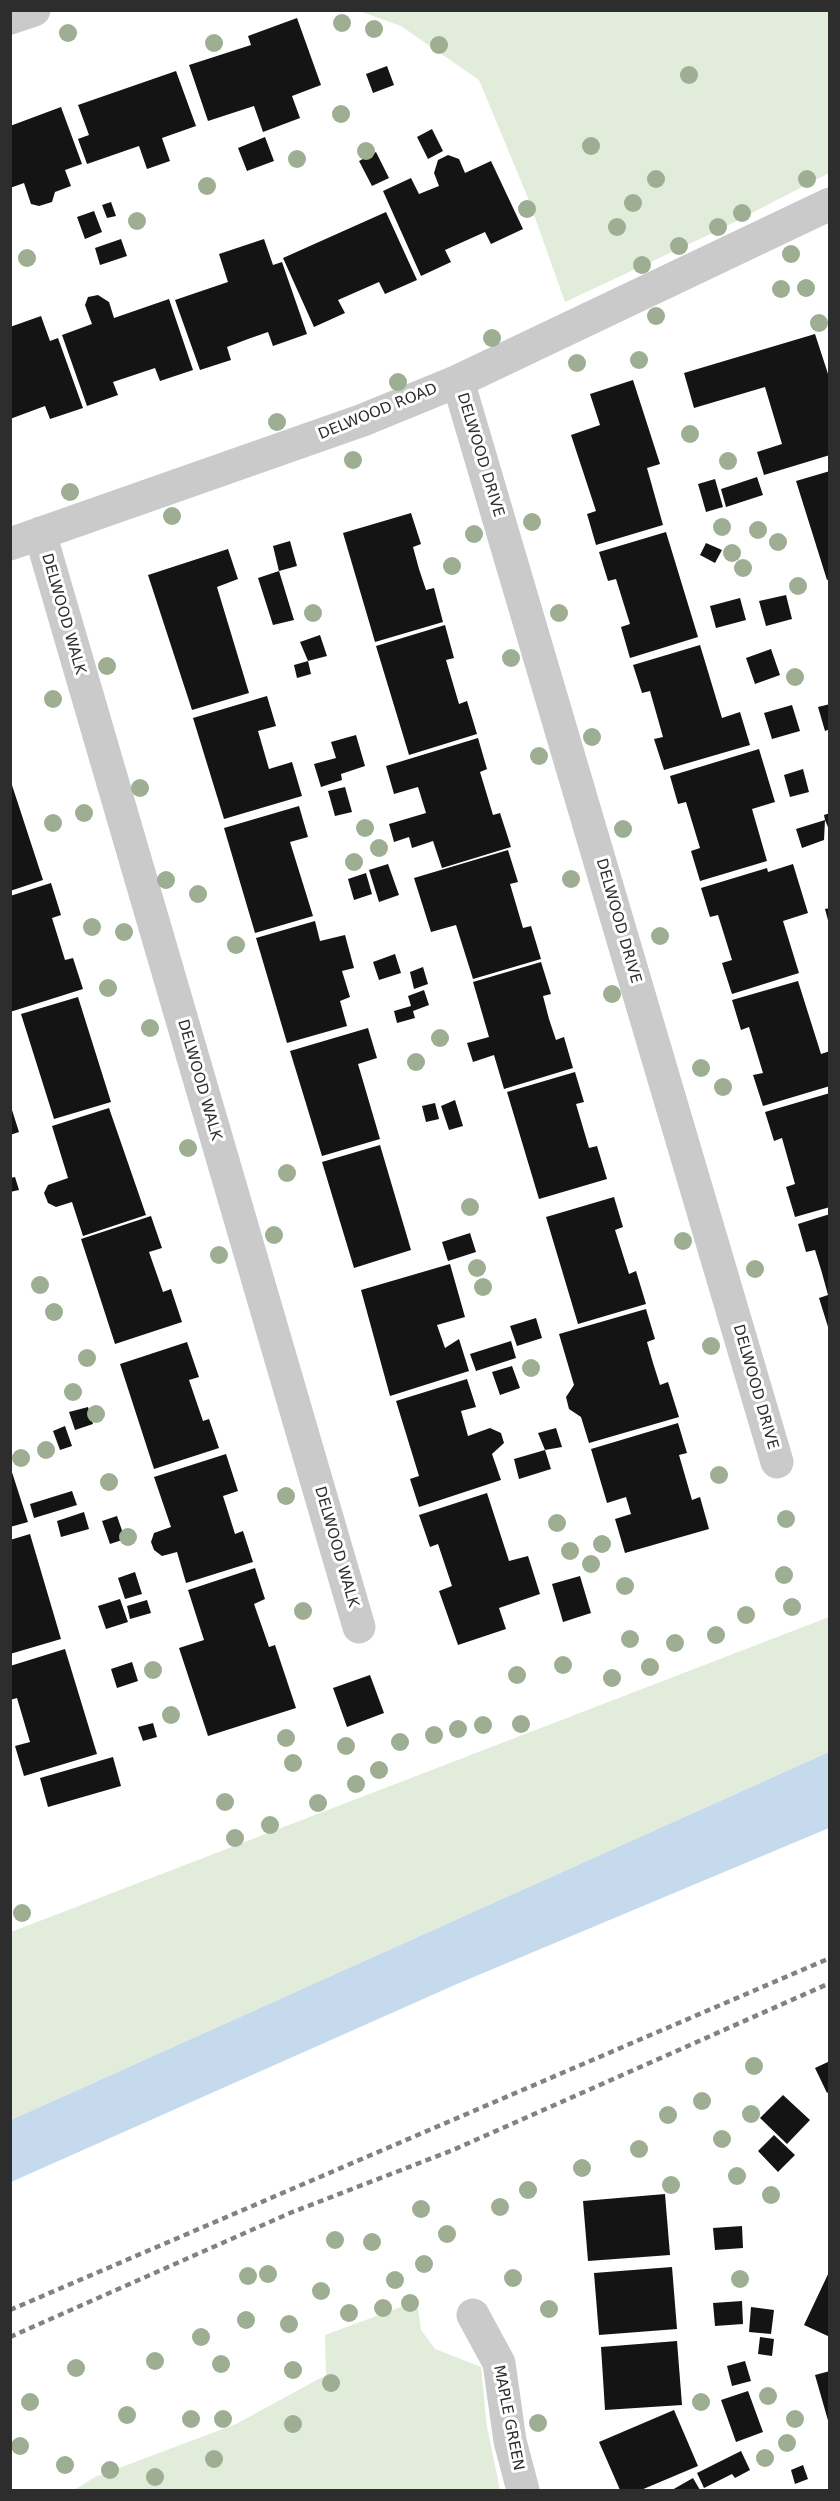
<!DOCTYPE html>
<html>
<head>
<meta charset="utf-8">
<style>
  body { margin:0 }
  #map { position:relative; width:840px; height:2501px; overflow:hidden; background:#fff; font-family:"DejaVu Sans",sans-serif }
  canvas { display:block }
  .frame { position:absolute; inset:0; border:12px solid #2d2d2d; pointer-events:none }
</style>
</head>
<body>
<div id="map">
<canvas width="840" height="2501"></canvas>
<div class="frame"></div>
</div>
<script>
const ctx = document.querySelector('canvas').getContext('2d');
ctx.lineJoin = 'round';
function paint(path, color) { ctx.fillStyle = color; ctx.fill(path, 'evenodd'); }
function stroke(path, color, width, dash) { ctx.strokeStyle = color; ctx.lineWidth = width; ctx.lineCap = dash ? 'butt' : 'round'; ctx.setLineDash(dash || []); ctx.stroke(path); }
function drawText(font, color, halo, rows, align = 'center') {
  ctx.font = font + ' "DejaVu Sans",sans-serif'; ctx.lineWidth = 6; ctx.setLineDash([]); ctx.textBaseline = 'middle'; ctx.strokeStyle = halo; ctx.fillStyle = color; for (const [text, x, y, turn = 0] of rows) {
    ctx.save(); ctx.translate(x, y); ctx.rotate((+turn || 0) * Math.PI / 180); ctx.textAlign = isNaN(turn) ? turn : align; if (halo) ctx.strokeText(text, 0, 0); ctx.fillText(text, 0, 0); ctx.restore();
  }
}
paint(new Path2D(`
  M359 11H829V173L719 230 565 302 528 198 479 80 401 26Z
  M829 1617V1752L11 2120V1932Z
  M417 2301 421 2330 435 2349 481 2367 487 2427 500 2490H74L95 2477 236 2424 326 2375 325 2335Z`), '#e2ecda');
paint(new Path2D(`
  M829 1752V1828L457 1984 11 2182V2120Z`), '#c5daed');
paint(new Path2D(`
  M297 18 321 85 292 96 300 118 263 132 254 106 208 121 189 65 251 45 248 36Z
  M387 66 394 85 373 93 366 74Z
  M176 71 196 126 162 138 170 161 147 169 139 146 87 164 78 139 89 135 78 105Z
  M61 107 82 164 65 170 71 186 55 192 52 202 39 206 31 204 24 183 10 188V126Z
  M432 129 443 151 428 159 417 137Z
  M265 137 274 161 247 171 238 148Z
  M376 152 389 178 372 186 359 161Z
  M448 155 459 159 465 173 491 161 523 229 491 244 485 232 445 250 451 262 421 276 383 191 411 178 419 194 439 186 434 173 438 160Z
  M111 202 116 216 107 218 102 205Z
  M94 211 102 232 85 239 77 217Z
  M386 212 417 280 385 294 379 282 338 300 345 313 314 327 283 258Z
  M121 239 127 256 100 265 95 248Z
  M264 239 273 265 282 262 307 334 273 346 268 332 248 339 227 347 231 360 200 370 175 300 228 282 219 254Z
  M98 295 109 302 114 318 169 299 193 370 160 381 155 368 113 382 118 395 87 406 62 335 92 324 85 305 88 297Z
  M41 316 50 341 58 338 83 408 50 419 45 406 10 419V327Z
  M815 334 830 380V455L764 475 757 452 782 444 765 387 694 408 684 373Z
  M633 380 660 464 647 468 663 525 596 545 587 514 596 511 571 435 600 425 590 394Z
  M830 471V579L827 580 796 481Z
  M757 477 763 495 726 507 721 489Z
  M715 479 723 507 706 512 698 484Z
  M411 513 421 544 413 547 419 569 426 590 434 588 443 622 375 642 343 533Z
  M666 532 698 637 630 658 621 627 630 624 616 579 608 581 599 552Z
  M290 541 297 566 279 571 294 620 273 625 258 578 279 571 273 546Z
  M706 543 722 550 715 563 700 555Z
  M228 549 238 579 217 587 249 693 192 710 148 575Z
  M786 595 792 619 766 626 759 601Z
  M740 598 746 620 716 628 710 606Z
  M445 625 454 658 446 660 459 704 467 701 477 734 409 755 376 646Z
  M320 635 327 656 308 661 311 674 297 678 294 665 308 661 300 642Z
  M700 645 722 718 740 712 750 745 664 770 654 739 663 737 650 691 642 693 633 665Z
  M771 649 780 675 755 684 746 658Z
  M267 696 276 726 258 731 269 769 292 762 302 796 224 819 193 718Z
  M830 704V729L825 731 818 707Z
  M792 705 800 731 772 739 764 713Z
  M356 735 365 766 341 774 342 780 321 787 314 764 336 758 331 742Z
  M478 738 487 769 480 772 493 815 500 813 511 847 442 868 433 841 412 848 409 837 394 842 389 824 426 813 418 787 394 794 386 766Z
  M759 749 775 802 752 809 767 861 700 881 691 851 700 848 686 802 678 804 670 776Z
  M803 769 809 792 790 797 784 775Z
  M10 779 43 880 10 891Z
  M345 787 352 812 335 816 328 791Z
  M299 806 308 837 290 842 313 916 255 933 224 828Z
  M830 813V832L825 820 824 840 802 848 796 829 825 820 824 815Z
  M508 850 518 882 510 884 523 928 531 926 541 959 473 979 456 925 431 932 414 878Z
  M388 864 399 895 379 902 369 870Z
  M793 864 808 913 783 921 799 973 732 994 722 963 732 960 718 915 710 917 701 888 767 868 768 872Z
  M366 873 372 894 354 900 348 879Z
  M51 883 61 915 52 918 65 960 73 958 83 989 10 1012V896Z
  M830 908V924H829L825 909Z
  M315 921 320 941 345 935 354 968 342 971 350 997 340 1001 347 1026 287 1043 256 938Z
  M395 954 401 973 379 980 373 962Z
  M541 962 551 994 543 996 549 1019 556 1040 564 1037 573 1068 504 1089 494 1055 473 1062 467 1043 489 1037 473 982Z
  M423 967 428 984 414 989 410 972Z
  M798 981 821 1054 830 1051V1086L763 1106 753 1075 763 1073 749 1027 741 1030 732 1000Z
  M424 990 429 1005 413 1011 415 1018 397 1023 394 1011 411 1006 408 996Z
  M78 997 111 1102 54 1119 21 1014Z
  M368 1028 377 1058 358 1064 380 1139 322 1156 290 1051Z
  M575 1072 584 1102 576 1104 589 1148 597 1146 607 1179 539 1199 507 1092Z
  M830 1093V1207L795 1217 786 1187 795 1184 782 1138 774 1141 765 1112Z
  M455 1100 463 1126 449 1130 441 1106Z
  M435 1103 439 1119 426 1122 422 1106Z
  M109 1108 146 1215 83 1236 72 1202 56 1207 48 1203 44 1193 48 1185 68 1178 52 1126Z
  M12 1110 19 1132 10 1135V1111Z
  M380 1145 411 1250 354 1268 322 1162Z
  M15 1177 19 1190 10 1192V1178Z
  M614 1197 623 1227 615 1230 629 1274 636 1271 646 1304 578 1324 546 1217Z
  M830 1214V1329L829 1330 819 1298 828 1295 822 1273 815 1250 806 1252 798 1224Z
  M151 1216 162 1248 149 1252 163 1292 171 1289 182 1322 115 1344 81 1239Z
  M470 1233 476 1252 448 1261 442 1242Z
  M450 1264 465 1317 437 1325 445 1348 459 1339 469 1371 390 1396 361 1290Z
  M646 1309 655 1339 647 1342 653 1363 660 1385 668 1382 679 1417 589 1443 581 1417 569 1409 566 1397 574 1385 559 1334Z
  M536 1318 542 1338 517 1346 510 1326Z
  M511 1341 516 1358 476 1371 470 1354Z
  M187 1342 199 1377 189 1380 203 1421 209 1419 219 1448 154 1469 120 1364Z
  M512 1366 520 1388 500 1395 492 1372Z
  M467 1379 476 1407 461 1411 468 1436 490 1428 501 1433 504 1443 492 1454 501 1480 419 1507 410 1479 419 1476 396 1401Z
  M88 1407 93 1424 75 1430 69 1412Z
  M678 1423 687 1453 679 1455 692 1500 700 1497 709 1529 625 1553 615 1519 631 1514 626 1497 607 1503 591 1449Z
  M65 1426 72 1446 60 1450 53 1431Z
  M556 1428 562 1447 545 1450 551 1469 519 1479 514 1459 545 1450 538 1433Z
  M226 1454 238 1491 223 1496 235 1534 243 1531 253 1562 186 1583 177 1552 162 1556 154 1550 151 1542 154 1533 171 1527 154 1477Z
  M10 1466 28 1522 10 1527Z
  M72 1491 77 1505 34 1518 30 1504Z
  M487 1493 509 1561 528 1556 540 1594 499 1608 506 1629 458 1645 439 1591 452 1586 438 1544 430 1547 419 1515Z
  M84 1512 89 1529 61 1537 57 1521Z
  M117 1516 125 1539 110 1544 102 1521Z
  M30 1534 61 1639 10 1654V1540Z
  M255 1568 265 1599 254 1604 269 1647 275 1645 296 1708 208 1736 179 1648 204 1640 188 1590Z
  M135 1572 142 1594 125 1599 118 1578Z
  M580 1576 591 1613 563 1622 552 1584Z
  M120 1599 128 1622 106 1629 98 1606Z
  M147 1600 151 1613 130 1619 127 1606Z
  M65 1649 97 1754 24 1776 15 1746 30 1742 17 1698 10 1700V1666Z
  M132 1662 138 1681 117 1688 111 1669Z
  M370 1675 384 1713 347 1727 333 1688Z
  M153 1723 157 1737 143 1741 138 1727Z
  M113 1757 121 1786 48 1807 40 1778Z
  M830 2061V2091L827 2093 815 2068Z
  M783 2095 810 2120 787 2144 760 2118Z
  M774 2135 795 2155 778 2172 758 2151Z
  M665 2194 670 2255 588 2261 583 2201Z
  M742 2226 743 2248 715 2250 713 2228Z
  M672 2267 677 2329 599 2335 594 2273Z
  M830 2270V2337L804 2325Z
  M742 2301 743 2324 715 2326 713 2303Z
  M751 2307 774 2310 771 2334 749 2332Z
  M760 2337 774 2339 772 2356 758 2354Z
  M677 2341 682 2405 605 2410 601 2347Z
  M745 2361 751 2381 732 2386 727 2366Z
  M830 2371V2424H829L815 2375Z
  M748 2391 763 2432 736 2442 721 2400Z
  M674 2410 698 2466 641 2490H620L599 2442Z
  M741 2451 750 2470 735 2478 732 2474 704 2488 697 2473Z
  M803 2465 808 2479 795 2484 791 2470Z
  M693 2478 700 2490H672Z`), '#141414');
stroke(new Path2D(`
  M10 18 34 10
  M458 381 777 1462
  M40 533 359 1627
  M10 544 363 420 458 381 830 204
  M473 2315 499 2363 510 2441 523 2490`), '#cacaca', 33);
stroke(new Path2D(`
  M10 2310 830 1958
  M10 2337 290 2213 453 2150 830 1983`), '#828282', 4.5, [6, 4.5]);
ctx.fillStyle = '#9dae92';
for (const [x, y] of [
  [342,23],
  [374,29],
  [68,33],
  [214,43],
  [439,45],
  [689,75],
  [341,114],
  [591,146],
  [366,151],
  [297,159],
  [656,179],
  [807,179],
  [207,186],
  [633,203],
  [527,209],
  [742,213],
  [137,221],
  [617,227],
  [718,227],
  [679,246],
  [791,254],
  [27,258],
  [642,265],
  [806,288],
  [781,289],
  [656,316],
  [819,323],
  [492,338],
  [639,360],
  [577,363],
  [398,382],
  [277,422],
  [690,434],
  [353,460],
  [728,461],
  [70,492],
  [172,516],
  [532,522],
  [722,527],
  [758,530],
  [474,534],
  [778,542],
  [732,553],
  [452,566],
  [743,568],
  [798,586],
  [313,613],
  [559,613],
  [511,658],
  [107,666],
  [795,677],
  [53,699],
  [592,737],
  [539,756],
  [140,788],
  [84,813],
  [53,823],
  [365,828],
  [623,829],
  [379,848],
  [354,862],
  [571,879],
  [166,880],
  [198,894],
  [92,927],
  [124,932],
  [660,936],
  [236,945],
  [108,988],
  [612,994],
  [150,1028],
  [440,1038],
  [416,1062],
  [701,1068],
  [723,1087],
  [188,1148],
  [287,1173],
  [470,1207],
  [274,1235],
  [683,1241],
  [219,1255],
  [477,1268],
  [755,1269],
  [40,1285],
  [483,1287],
  [54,1312],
  [711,1346],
  [87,1358],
  [531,1368],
  [73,1392],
  [96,1414],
  [46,1450],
  [21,1458],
  [719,1475],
  [109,1482],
  [286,1496],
  [786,1519],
  [557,1523],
  [128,1537],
  [602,1544],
  [570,1551],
  [591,1564],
  [784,1575],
  [625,1586],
  [792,1607],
  [303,1611],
  [746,1615],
  [716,1635],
  [630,1639],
  [675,1643],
  [563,1665],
  [650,1667],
  [153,1670],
  [517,1675],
  [612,1678],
  [171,1715],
  [521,1724],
  [483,1725],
  [458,1729],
  [434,1735],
  [286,1738],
  [400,1742],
  [346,1746],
  [293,1763],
  [379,1770],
  [356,1784],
  [225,1802],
  [318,1803],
  [270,1825],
  [235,1838],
  [22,1913],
  [754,2066],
  [702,2101],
  [751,2114],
  [668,2115],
  [722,2139],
  [639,2149],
  [582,2168],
  [737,2176],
  [671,2185],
  [528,2190],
  [771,2195],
  [500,2207],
  [421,2209],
  [447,2234],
  [335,2240],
  [372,2242],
  [424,2264],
  [268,2274],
  [248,2276],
  [513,2278],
  [740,2279],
  [395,2280],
  [321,2291],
  [410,2303],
  [383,2308],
  [549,2309],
  [349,2313],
  [246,2320],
  [289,2324],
  [201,2337],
  [155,2361],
  [221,2364],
  [76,2368],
  [293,2370],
  [331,2383],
  [768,2396],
  [30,2402],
  [701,2402],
  [127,2415],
  [191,2419],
  [223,2419],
  [795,2419],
  [538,2423],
  [293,2424],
  [787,2443],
  [20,2446],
  [765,2458],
  [214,2459],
  [65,2465],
  [110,2470],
  [155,2477]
]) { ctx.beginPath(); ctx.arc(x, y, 9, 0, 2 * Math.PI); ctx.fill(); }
drawText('15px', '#2d2d2d', '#fff', [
  ["DELWOOD ROAD",378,412,-22],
  ["DELWOOD DRIVE",480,455,73],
  ["DELWOOD WALK",63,614,74],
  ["DELWOOD DRIVE",618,921,74],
  ["DELWOOD WALK",199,1080,74],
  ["DELWOOD DRIVE",755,1387,74],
  ["DELWOOD WALK",336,1547,74],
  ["MAPLE GREEN",508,2418,79]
]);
</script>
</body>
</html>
